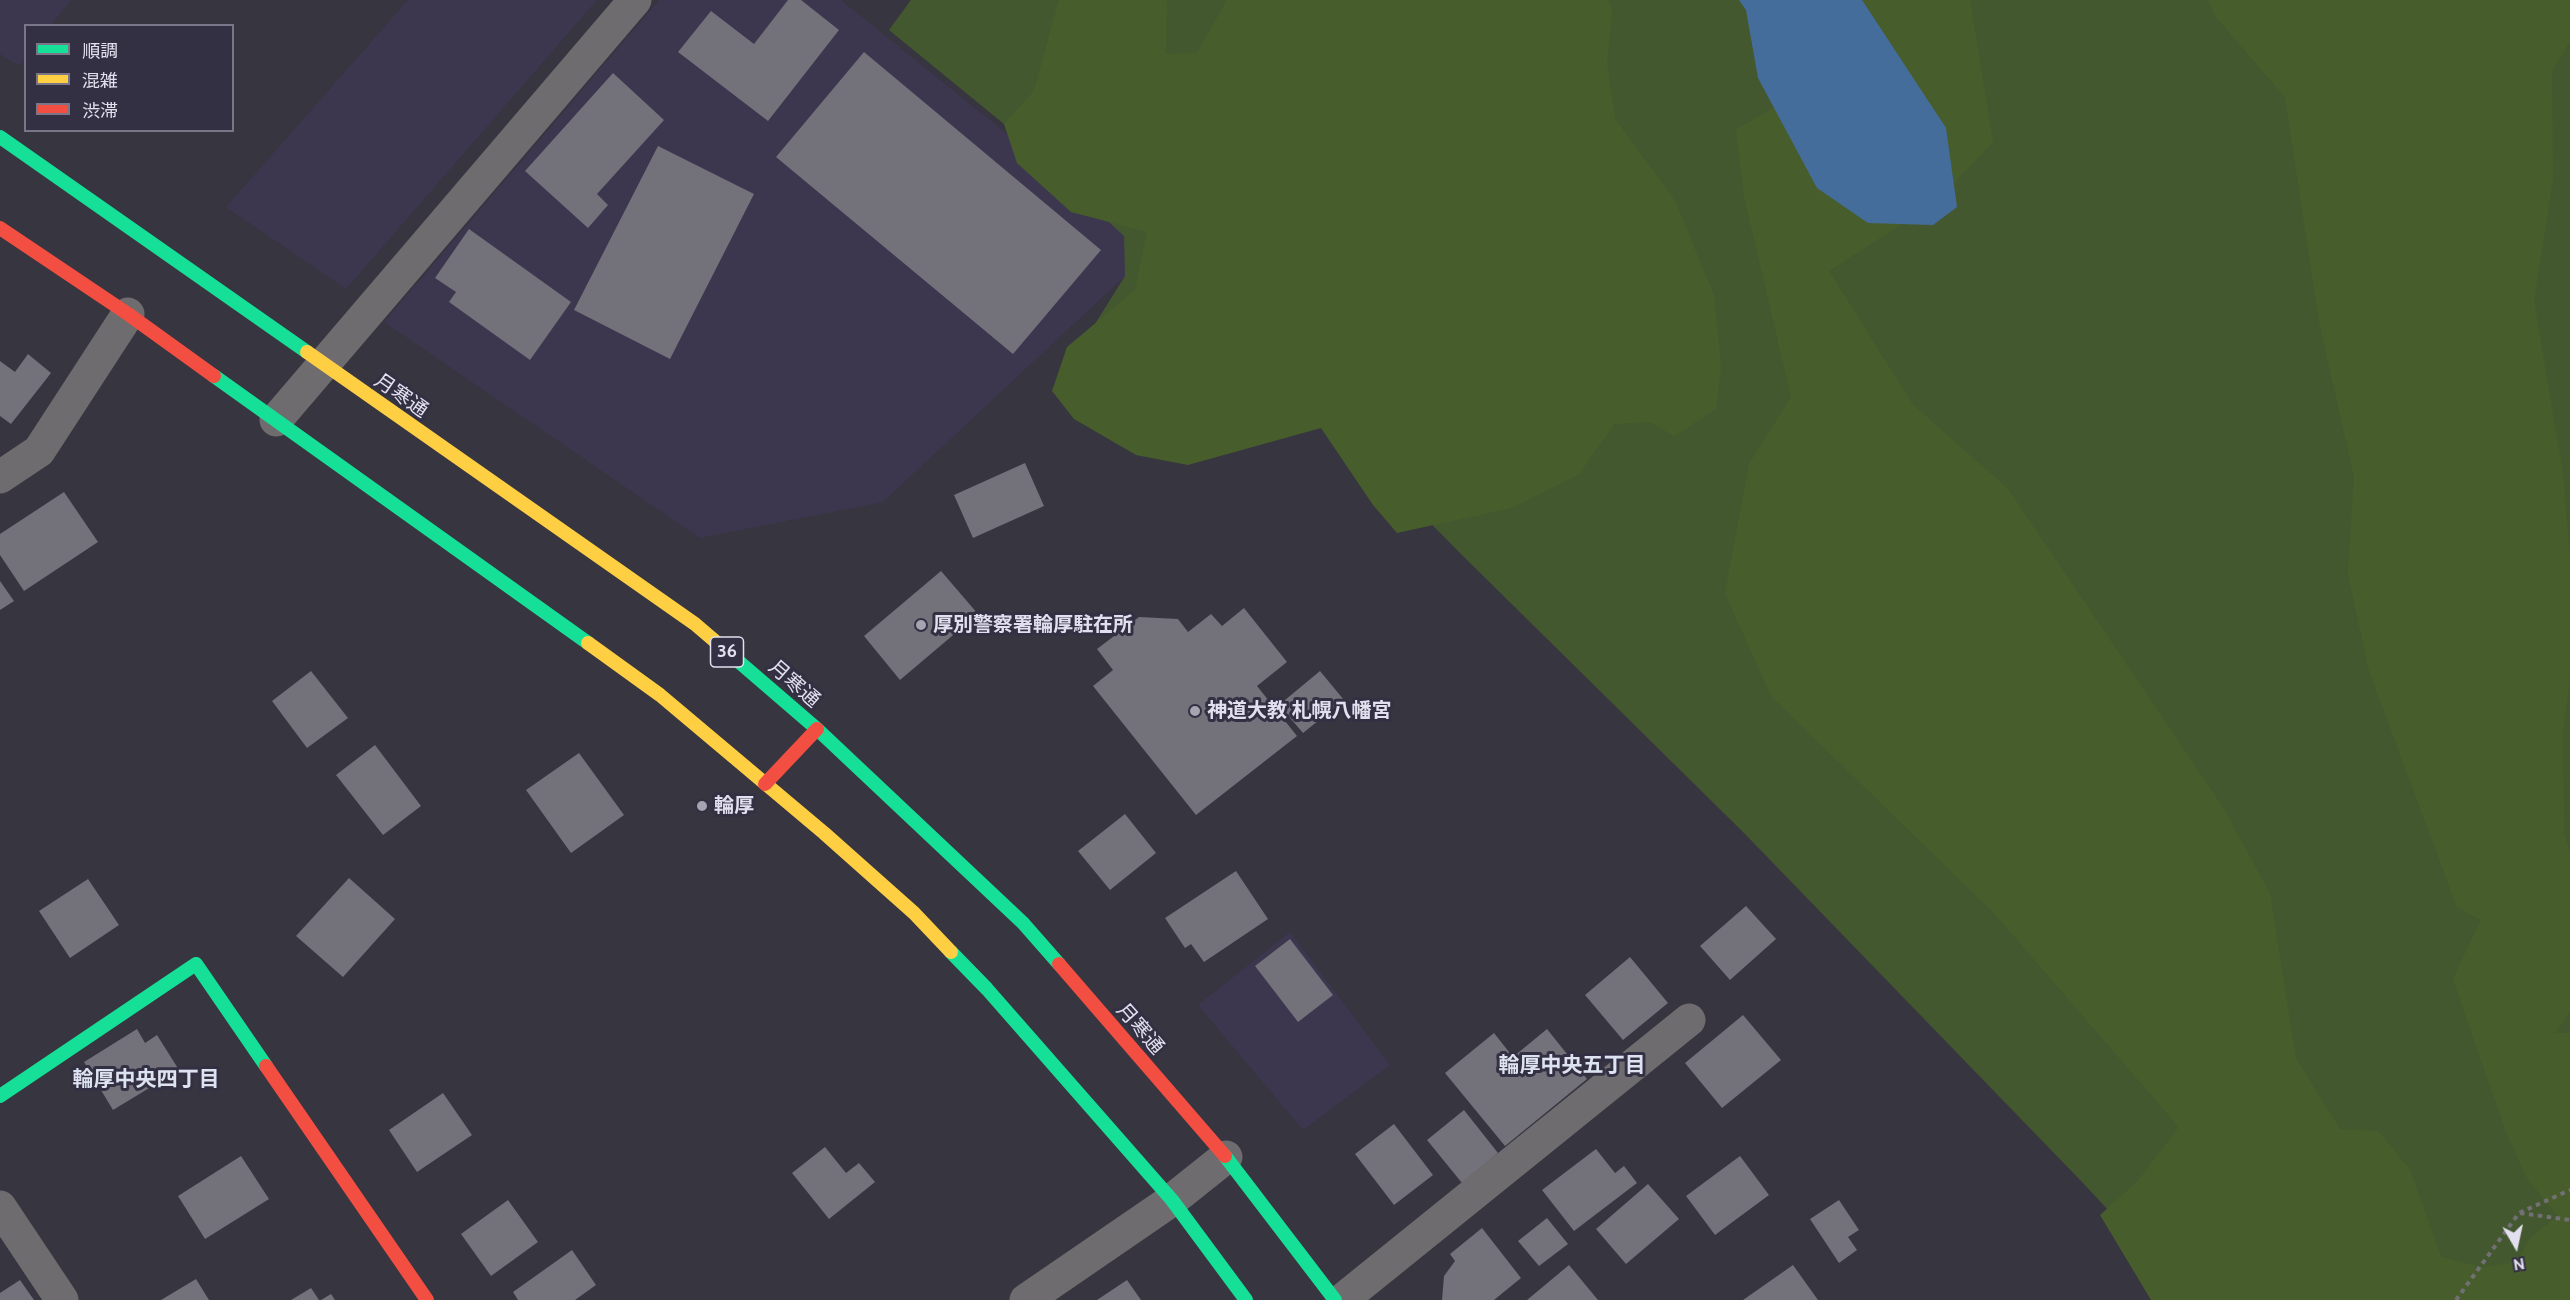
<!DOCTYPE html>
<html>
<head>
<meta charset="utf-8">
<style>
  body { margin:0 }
  #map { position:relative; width:2570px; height:1300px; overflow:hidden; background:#37353f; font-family:Cabin,"Noto Sans JP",sans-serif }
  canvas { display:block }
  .legend { position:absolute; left:24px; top:24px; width:210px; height:108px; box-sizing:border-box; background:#343044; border:2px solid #7a7688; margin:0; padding:8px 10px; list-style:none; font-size:18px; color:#e2e0ee }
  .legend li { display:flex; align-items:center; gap:12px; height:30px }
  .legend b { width:30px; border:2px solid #7a7688 }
  .north { position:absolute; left:2486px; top:1216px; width:60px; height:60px; -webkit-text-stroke:4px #343044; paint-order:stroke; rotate:171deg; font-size:16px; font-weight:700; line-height:24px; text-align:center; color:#e2e0ee }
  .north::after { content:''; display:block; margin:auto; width:21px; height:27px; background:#e2e0ee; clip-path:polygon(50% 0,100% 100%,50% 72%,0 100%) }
</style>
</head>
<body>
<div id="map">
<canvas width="2570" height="1300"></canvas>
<ul class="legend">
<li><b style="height:8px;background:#16e098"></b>順調</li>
<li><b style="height:8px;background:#ffcf43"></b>混雑</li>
<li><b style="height:8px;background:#f24e42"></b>渋滞</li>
</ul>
<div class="north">N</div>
</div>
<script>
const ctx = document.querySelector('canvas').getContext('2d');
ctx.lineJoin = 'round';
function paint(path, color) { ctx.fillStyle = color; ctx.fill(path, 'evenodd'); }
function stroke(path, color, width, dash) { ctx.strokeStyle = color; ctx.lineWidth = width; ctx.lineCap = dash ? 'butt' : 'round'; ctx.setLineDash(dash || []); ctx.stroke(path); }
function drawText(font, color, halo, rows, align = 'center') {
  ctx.font = font + ' Cabin,"Noto Sans JP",sans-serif'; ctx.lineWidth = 6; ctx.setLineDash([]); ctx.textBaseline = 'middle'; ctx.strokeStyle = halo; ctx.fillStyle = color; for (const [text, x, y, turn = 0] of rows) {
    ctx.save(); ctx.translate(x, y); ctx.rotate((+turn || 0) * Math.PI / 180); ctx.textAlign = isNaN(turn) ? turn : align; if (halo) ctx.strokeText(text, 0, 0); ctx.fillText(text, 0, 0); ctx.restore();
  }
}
paint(new Path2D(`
  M0 0H71L51 25 26 26 25 58 19 66 0 54Z
  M408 0H597L346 289 226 207Z
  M659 0H841L1152 251 883 502 700 538 384 322Z
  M1290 932 1390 1065 1303 1130 1198 1005Z`), '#3c374f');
paint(new Path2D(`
  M911 0H2570V1300H2192L2082 1182 1744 833 1464 557 1356 448 1321 410 1063 375 1125 276 1124 236 1004 124 889 30Z`), '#44582f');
paint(new Path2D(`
  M1059 0H1165L1167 4 1166 54 1197 53 1227 0H1608L1612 11 1607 63 1615 119 1675 201 1714 295 1721 368 1716 409 1674 436 1650 422 1614 424 1579 474 1511 508 1397 533 1373 505 1321 428 1188 465 1136 455 1074 419 1052 391 1067 347 1135 290 1147 232 1071 212 1017 163 1004 124 1034 91Z
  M1846 0H1970L1993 142 1937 201 1829 271 1913 405 2008 489 2224 809 2270 894 2296 1059 2340 1129 2378 1131 2410 1170 2441 1257 2482 1267 2517 1262 2531 1237 2558 1216 2527 1178 2506 1132 2453 979 2481 920 2457 907 2368 668 2348 573 2354 476 2319 322 2285 97 2216 17 2208 0H2570V41L2552 71 2553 179 2534 301 2563 473 2570 558V674L2563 735 2564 834 2570 853V1011L2555 1033H2570V1300H2151L2100 1215 2138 1181 2179 1127 1994 913 1771 696 1725 593 1749 464 1791 397 1744 196 1736 130 1866 52Z`), '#475e2c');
paint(new Path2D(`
  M1739 0H1862L1946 128 1957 207 1933 225 1868 223 1817 188 1758 78 1746 10Z`), '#456d9c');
paint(new Path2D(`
  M788 0H801L839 30 768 121 678 52 711 11 754 44Z
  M864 52 1101 250 1013 354 776 157Z
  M613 73 664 120 597 194 608 205 588 228 525 171Z
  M658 146 754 194 670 359 574 310Z
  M469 229 571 302 530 360 449 302 456 292 435 278Z
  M28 354 51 373 11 424 0 416V361L15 372Z
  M1025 463 1044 506 973 538 954 495Z
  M64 492 98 542 24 591 0 555V534Z
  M941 571 978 614 900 680 864 636Z
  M0 581 14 601 0 610Z
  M1244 608 1287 662 1257 686 1297 736 1196 815 1093 686 1113 670 1097 649 1139 617 1178 619 1188 632 1211 614 1222 626Z
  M311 671 348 718 307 748 272 701Z
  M1320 671 1344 700 1303 733 1279 705Z
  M375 745 421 806 383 835 336 775Z
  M579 753 624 815 571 853 526 790Z
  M1125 814 1156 853 1110 890 1078 851Z
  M1236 871 1268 919 1204 962 1191 944 1185 948 1165 918Z
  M349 878 395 919 343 977 296 936Z
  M88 879 119 925 70 958 39 911Z
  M1746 906 1776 939 1730 980 1700 946Z
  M1290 939 1333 995 1298 1022 1255 966Z
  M1630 957 1668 1003 1623 1040 1585 995Z
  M1743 1015 1781 1060 1722 1108 1685 1063Z
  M137 1029 145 1043 157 1035 179 1070 113 1110 84 1062Z
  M1547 1029 1587 1079 1505 1146 1445 1073 1494 1033 1513 1057Z
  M443 1093 472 1135 417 1172 389 1130Z
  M1464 1110 1498 1153 1462 1183 1427 1140Z
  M1394 1124 1433 1175 1394 1205 1355 1154Z
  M825 1147 846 1173 859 1163 875 1182 829 1219 792 1173Z
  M1596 1149 1615 1173 1624 1166 1637 1183 1574 1231 1542 1190Z
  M241 1156 269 1199 205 1239 178 1196Z
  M1740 1156 1769 1195 1715 1235 1686 1196Z
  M1648 1184 1679 1219 1626 1264 1596 1229Z
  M508 1200 538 1242 491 1276 461 1234Z
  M1839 1200 1859 1230 1848 1237 1857 1250 1839 1263 1810 1219Z
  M1547 1218 1568 1244 1539 1266 1518 1241Z
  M1482 1228 1521 1278 1494 1300H1442L1444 1276 1455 1261 1450 1254Z
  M572 1250 596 1285 575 1300H518L513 1292Z
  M1569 1265 1598 1300H1527Z
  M1793 1265 1818 1300H1743Z
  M196 1279 209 1300H161Z
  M20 1280 34 1300H0V1293Z
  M1127 1280 1141 1300H1097Z
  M311 1288 319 1300H291Z
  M331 1294 335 1300H321Z`), '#73717a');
stroke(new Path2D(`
  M2520 1213 2570 1220
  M2456 1300 2519 1213 2570 1190`), '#737075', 4, [4.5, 4.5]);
stroke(new Path2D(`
  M276 420 635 0
  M0 477 39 451 128 314
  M0 1207 62 1300
  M1026 1300 1172 1200 1226 1157
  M1342 1300 1689 1020`), '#6f6c6f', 33);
stroke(new Path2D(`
  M0 137 307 352
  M214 376 588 643
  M716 642 817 729 1023 923 1059 964
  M951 952 987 989 1172 1200 1246 1300
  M0 1096 196 964 266 1066
  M1225 1156 1335 1300`), '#16e098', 14);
stroke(new Path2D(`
  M307 352 695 624 716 642
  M588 643 660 695 824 833 914 913 951 952`), '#ffcf43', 14);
stroke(new Path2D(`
  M0 228 128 314 214 376
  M765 784 817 729
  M1059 964 1225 1156
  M266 1066 427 1300`), '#f24e42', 14);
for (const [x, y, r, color] of [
  [921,625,6,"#a6a4b1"],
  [1195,711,6,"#a6a4b1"],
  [702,806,6,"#a6a4b1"]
]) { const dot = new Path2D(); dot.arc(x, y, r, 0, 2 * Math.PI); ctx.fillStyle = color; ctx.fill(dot); stroke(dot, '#343044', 2); }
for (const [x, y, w] of [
  [727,652,33]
]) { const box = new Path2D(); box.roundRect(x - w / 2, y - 15, w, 30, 4.5); ctx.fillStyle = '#343044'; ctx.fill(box); stroke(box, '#e2e0ee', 1.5); }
drawText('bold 18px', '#e2e0ee', null, [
  ["36",727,652]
]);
drawText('20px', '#e2e0ee', '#343044', [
  ["月寒通",401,396,35],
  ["月寒通",794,684,41],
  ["月寒通",1140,1029,49]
]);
drawText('bold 20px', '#e2e0ee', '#343044', [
  ["厚別警察署輪厚駐在所",933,625],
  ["神道大教 札幌八幡宮",1207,711],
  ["輪厚",714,806]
], 'left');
drawText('bold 21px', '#dee3f1', '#343044', [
  ["輪厚中央五丁目",1572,1066],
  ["輪厚中央四丁目",146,1080]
]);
</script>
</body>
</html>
